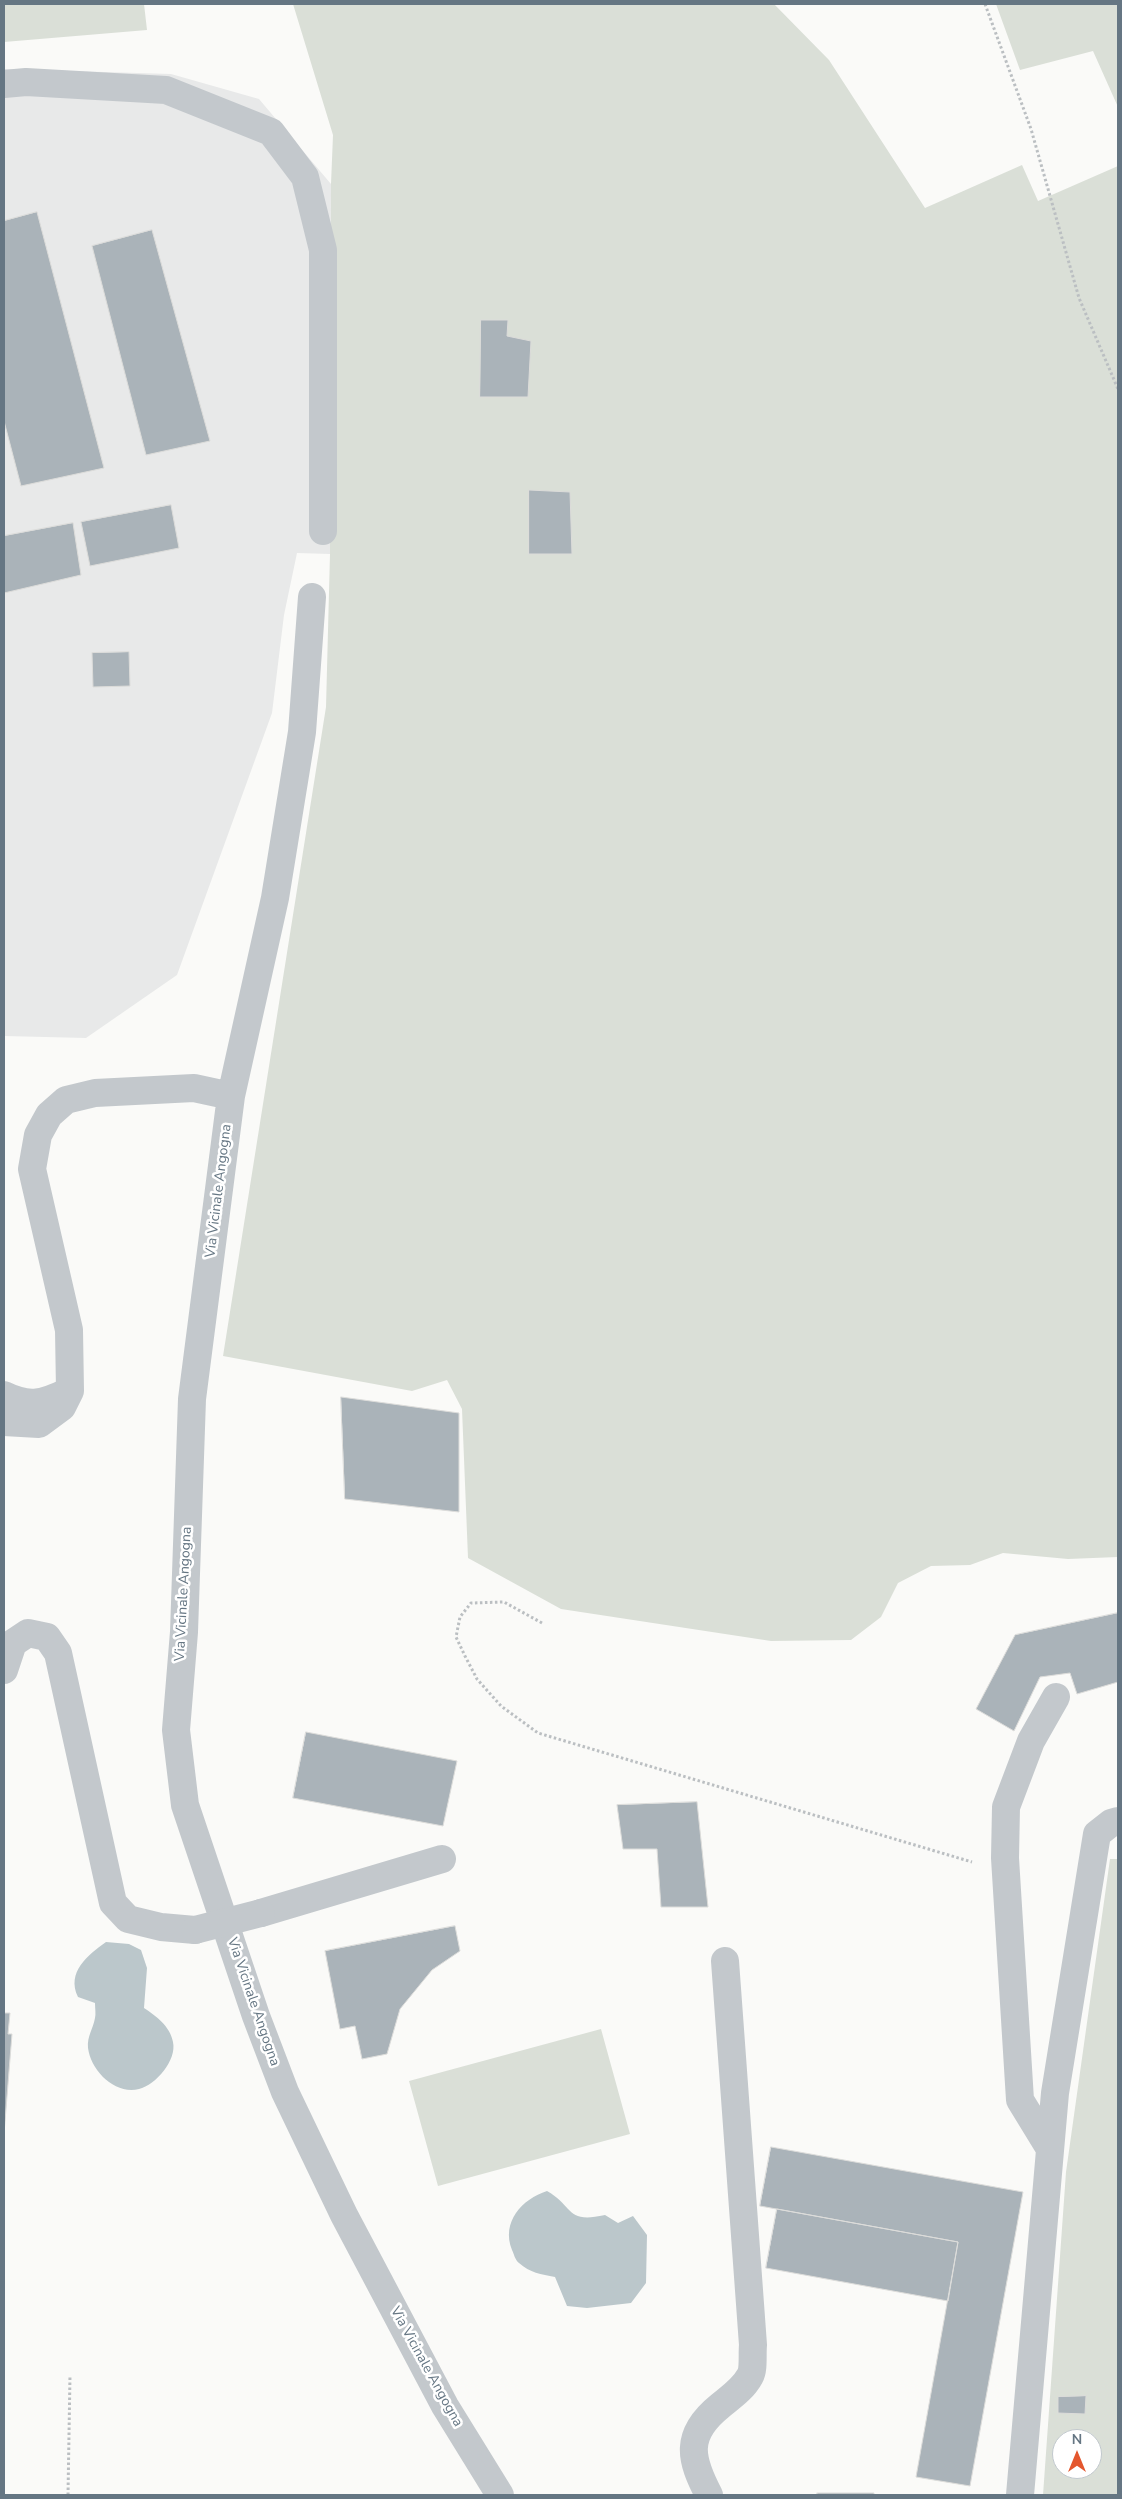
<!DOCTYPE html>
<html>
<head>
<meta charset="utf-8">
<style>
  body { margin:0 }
  #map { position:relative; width:1122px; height:2499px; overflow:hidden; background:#fafaf8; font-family:"Nunito Sans",sans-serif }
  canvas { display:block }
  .frame { position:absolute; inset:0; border:5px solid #657683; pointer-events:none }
  .north { position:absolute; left:1052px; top:2429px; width:50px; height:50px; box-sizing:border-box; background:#fff; border:1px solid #c1c8cd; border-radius:50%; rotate:0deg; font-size:14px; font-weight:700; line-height:20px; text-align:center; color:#657683 }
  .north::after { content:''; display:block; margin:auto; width:18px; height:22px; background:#e4572e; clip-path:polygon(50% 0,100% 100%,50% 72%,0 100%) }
</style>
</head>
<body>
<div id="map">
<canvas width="1122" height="2499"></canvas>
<div class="frame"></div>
<div class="north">N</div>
</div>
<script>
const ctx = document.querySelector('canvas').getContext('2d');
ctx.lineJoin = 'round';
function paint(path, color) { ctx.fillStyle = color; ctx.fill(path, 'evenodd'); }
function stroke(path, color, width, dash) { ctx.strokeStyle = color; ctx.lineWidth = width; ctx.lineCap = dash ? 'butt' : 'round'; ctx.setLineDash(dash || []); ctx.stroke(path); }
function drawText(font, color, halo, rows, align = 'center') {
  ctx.font = font + ' "Nunito Sans",sans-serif'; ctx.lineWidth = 5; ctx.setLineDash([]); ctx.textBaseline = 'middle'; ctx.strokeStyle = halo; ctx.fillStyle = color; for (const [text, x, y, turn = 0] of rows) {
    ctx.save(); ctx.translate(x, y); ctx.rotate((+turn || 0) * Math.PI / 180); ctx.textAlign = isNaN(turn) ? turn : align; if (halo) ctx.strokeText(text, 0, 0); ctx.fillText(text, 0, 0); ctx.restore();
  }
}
paint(new Path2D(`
  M4 69 171 74 259 99 331 184 330 554 297 553 284 615 272 713 177 975 86 1038 4 1036Z`), '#e8e9e9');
paint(new Path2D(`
  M4 4H144L147 30 4 42Z
  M293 4H774L829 60 925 208 1022 165 1038 201 1118 166V1557L1068 1559 1003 1553 970 1565 931 1566 898 1583 881 1617 851 1640 771 1641 561 1609 468 1558 462 1409 447 1380 412 1391 223 1356 326 707 330 554 331 184 333 135Z
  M996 4H1118V107L1093 51 1020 70Z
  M1110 1859H1118V2495H1043L1066 2172ZM1062 2439H1092V2469H1062Z
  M601 2029 630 2134 438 2186 409 2081Z`), '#dadfd7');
paint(new Path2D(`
  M106 1942 129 1944 141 1950 147 1968 144 2008C156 2016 170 2026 173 2042 177 2060 156 2085 139 2089 115 2095 91 2071 88 2048 87 2036 93 2029 95 2018 96 2014 95 2008 95 2003L78 1997C66 1972 88 1955 106 1942Z
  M547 2191C574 2206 565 2224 605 2215L618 2223 633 2216 647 2235 646 2283 631 2303 587 2308 567 2306 555 2277C541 2274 530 2273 519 2263 515 2260 514 2254 512 2250 501 2222 522 2199 547 2191Z`), '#bbc7cb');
const building = new Path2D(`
  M37 212 104 468 21 486 4 421V221Z
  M152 230 210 441 146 455 92 246Z
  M481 320H508L507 336 531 341 528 397H480Z
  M529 490 570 492 572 554H529Z
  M171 505 179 548 90 566 81 522Z
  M73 523 81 575 4 593V536Z
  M129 652 130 686 93 687 92 653Z
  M341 1397 459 1413V1512L345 1499Z
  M1118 1613V1682L1077 1694 1070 1673 1040 1677 1014 1731 976 1709 1015 1635Z
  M306 1732 457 1761 443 1826 293 1798Z
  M697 1802 708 1907H661L657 1849H623L617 1805Z
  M455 1926 460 1951 432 1970 400 2009 387 2054 362 2059 355 2026 340 2029 325 1951Z
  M4 2013H10L8 2034H12L4 2134Z
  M771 2147 1023 2192 970 2486 916 2477 958 2242 760 2206Z
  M777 2209 958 2242 948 2301 766 2268Z
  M1086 2396 1085 2414 1058 2413V2397Z
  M817 2493H874V2495H818Z`);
paint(building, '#aab3b9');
stroke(building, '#dcdcda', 1);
stroke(new Path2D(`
  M985 4 1031 129 1079 298 1118 389
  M542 1623 504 1602 471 1603 460 1617 456 1637 465 1656 477 1679 501 1706 538 1733 972 1862
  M68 2495 70 2375`), '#bbbfc2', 3, [2.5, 2.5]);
stroke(new Path2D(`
  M4 84 26 82 166 90 271 132 305 177 323 250V531
  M231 1096 275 898 302 732 312 597
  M4 1395C30 1408 44 1403 69 1391
  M4 1422 39 1424 62 1407 70 1391 69 1330 32 1169 38 1135 49 1115 66 1100 95 1093 194 1088 231 1096 192 1399 184 1632 176 1730 185 1805 256 2016 285 2092 344 2215 445 2406 500 2495
  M4 1670 13 1643 28 1633 47 1637 58 1653 113 1903 128 1919 161 1927 195 1930
  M261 1913 442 1859
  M1050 2149 1020 2100 1005 1858 1006 1807 1031 1741 1056 1697
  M709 2495C690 2459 684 2435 720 2406 731 2397 743 2389 750 2376 754 2369 752 2354 753 2345L725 1961
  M1020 2495 1055 2093 1097 1834 1111 1823 1118 1821`), '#c3c8cc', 28);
stroke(new Path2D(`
  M195 1930 261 1913`), '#c3c8cc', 28);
drawText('14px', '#657683', '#fff', [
  ["Via Vicinale Angogna",219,1191,-83],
  ["Via Vicinale Angogna",184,1594,-87],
  ["Via Vicinale Angogna",253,2002,71],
  ["Via Vicinale Angogna",426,2367,61]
]);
</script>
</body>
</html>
